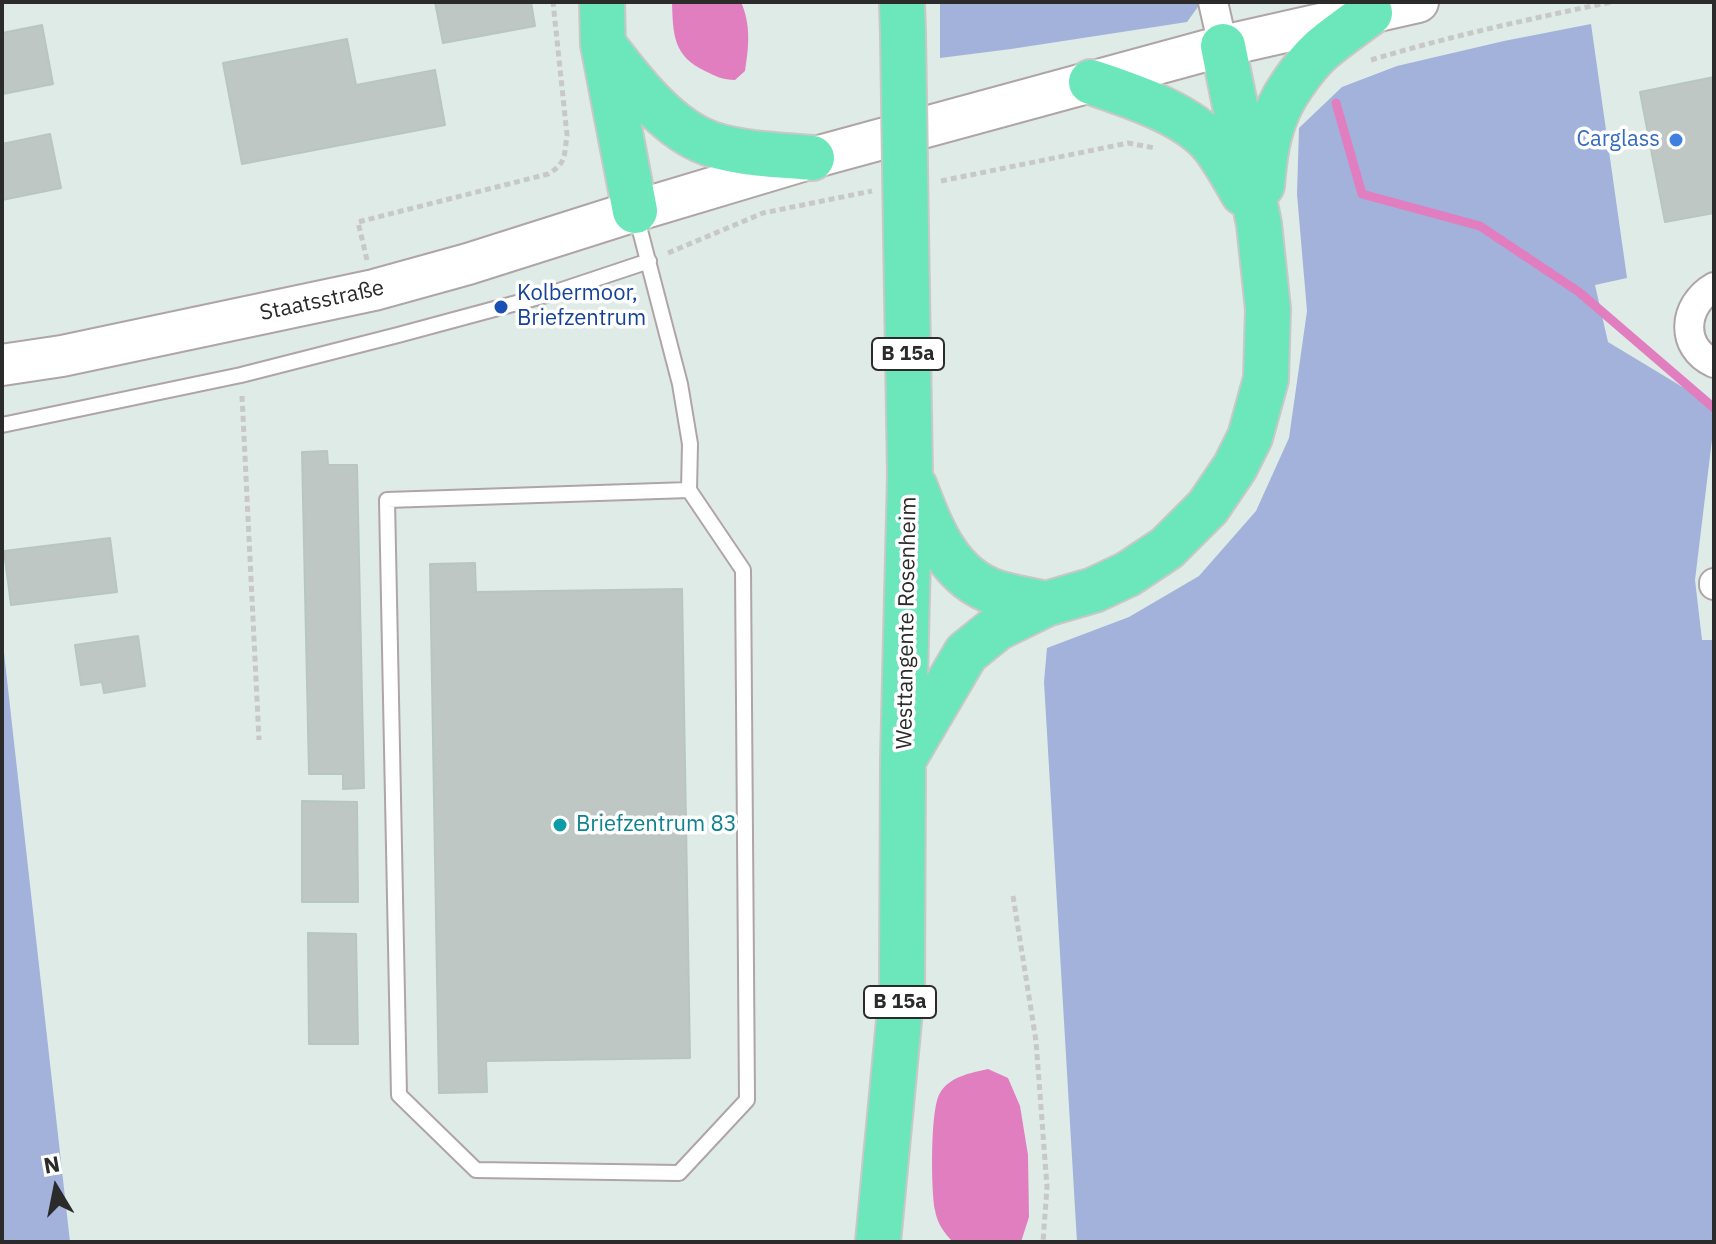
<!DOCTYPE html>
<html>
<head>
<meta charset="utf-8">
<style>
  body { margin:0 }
  #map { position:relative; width:1716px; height:1244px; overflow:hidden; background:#dfebe6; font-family:"IBM Plex Sans",sans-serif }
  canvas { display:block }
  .frame { position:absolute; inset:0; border:4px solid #2b2b2b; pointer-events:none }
  .north { position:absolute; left:16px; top:1148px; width:80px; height:80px; -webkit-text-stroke:6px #fff; paint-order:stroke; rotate:350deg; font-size:22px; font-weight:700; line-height:32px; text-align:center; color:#2b2b2b }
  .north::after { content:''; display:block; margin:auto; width:28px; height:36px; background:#2b2b2b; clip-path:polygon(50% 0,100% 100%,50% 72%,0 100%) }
</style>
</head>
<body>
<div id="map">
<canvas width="1716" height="1244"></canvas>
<div class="frame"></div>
<div class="north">N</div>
</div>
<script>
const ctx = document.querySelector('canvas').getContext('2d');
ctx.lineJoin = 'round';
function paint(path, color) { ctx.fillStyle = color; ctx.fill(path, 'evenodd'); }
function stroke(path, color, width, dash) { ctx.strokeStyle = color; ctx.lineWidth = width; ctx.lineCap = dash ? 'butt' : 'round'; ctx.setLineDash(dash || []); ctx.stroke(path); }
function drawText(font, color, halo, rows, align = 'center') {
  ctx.font = font + ' "IBM Plex Sans",sans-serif'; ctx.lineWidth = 7; ctx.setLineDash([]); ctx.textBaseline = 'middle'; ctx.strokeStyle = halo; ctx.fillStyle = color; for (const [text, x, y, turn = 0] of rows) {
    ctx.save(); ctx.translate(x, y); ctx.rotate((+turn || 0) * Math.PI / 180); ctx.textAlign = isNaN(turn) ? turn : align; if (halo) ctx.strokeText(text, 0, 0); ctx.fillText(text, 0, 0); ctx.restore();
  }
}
paint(new Path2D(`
  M940 2H1200V4L1187 22 1011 49 940 58Z
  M1591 24 1627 278 1595 285 1608 342 1714 406V423L1695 580 1702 640H1714V1242H1077L1044 682 1047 648 1129 617 1199 576 1256 511 1289 438 1307 311 1297 194 1299 128 1342 87 1397 66 1504 41Z
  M2 635 70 1242H2Z`), '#a2b2db');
paint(new Path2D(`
  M672 2H741C751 25 749 46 745 71L735 80C723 80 715 76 705 71 673 56 673 34 672 2Z
  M988 1069 1008 1078 1020 1106 1028 1155 1029 1217 1021 1242H953C944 1233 937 1223 935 1210 931 1191 930 1108 940 1093 950 1076 971 1073 988 1069Z`), '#e17ec0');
stroke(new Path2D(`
  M1336 103 1362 194 1480 226 1579 292 1714 408`), '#e17ec0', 9);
const building = new Path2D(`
  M435 2H531L535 26 443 43Z
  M42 25 53 84 3 94 2 33Z
  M347 39 356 85 435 70 445 125 242 164 223 63Z
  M1714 77V213L1665 222 1640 92Z
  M50 134 61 188 2 200V144Z
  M327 451 328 465H357L364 788 343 789V774H309L302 452Z
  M110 538 117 592 11 605 4 551Z
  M475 563 476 592 682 589 690 1058 486 1061 487 1092 439 1093 430 564Z
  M138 636 145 686 104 693 102 682 81 685 75 645Z
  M302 801 357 802 358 902H302Z
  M308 933 356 934 358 1044H309Z`);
paint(building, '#bec7c3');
stroke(building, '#b8c6c2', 2);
const service = new Path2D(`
  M636 215 680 384 690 444 689 490 743 570 747 1100 679 1173 476 1170 399 1095 387 500 689 490
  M2 425 241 375 398 335 550 294 649 261`);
const minor = new Path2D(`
  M1213 2 1223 46
  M1714 287C1683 305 1679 347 1714 363
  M1714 583V585`);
const secondary = new Path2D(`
  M2 365 62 356 374 290 468 264 635 211 812 158 1223 46 1418 2`);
const trunk = new Path2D(`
  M602 2 603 44 635 211
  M902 2 903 34
  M603 44C629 78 662 122 701 140 730 154 780 155 812 158
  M1091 82C1129 95 1187 113 1213 145 1224 159 1234 177 1243 193
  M1262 185C1265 147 1270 117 1292 85 1301 72 1309 61 1320 51 1336 37 1354 25 1370 13
  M915 487C931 529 949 578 997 593 1013 598 1030 600 1046 604
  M906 755 966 653 997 628 1046 604 1094 590 1128 574 1167 548 1208 507 1235 467 1250 437 1266 379 1268 309 1259 224 1223 46
  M878 1242 902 989 903 760 910 475 906 232`);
stroke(service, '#afa5a6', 18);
stroke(minor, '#afa5a6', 32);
stroke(secondary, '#afa5a6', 44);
stroke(trunk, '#c8c8c8', 48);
stroke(new Path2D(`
  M1371 60C1450 36 1530 19 1611 2
  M941 181 1128 143 1155 148
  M668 253 763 213 872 191
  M367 260 358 222 548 174C567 163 564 155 567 135L553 2
  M242 396 259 740
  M1013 896 1036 1041 1047 1187 1043 1242`), '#c8c8c8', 5, [6, 4]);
stroke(service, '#fff', 14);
stroke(minor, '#fff', 28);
stroke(secondary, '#fff', 40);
stroke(trunk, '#6ce6bb', 44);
const trunkBridge = new Path2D(`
  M903 34 906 232`);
stroke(trunkBridge, '#c8c8c8', 48, []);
stroke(trunkBridge, '#6ce6bb', 44);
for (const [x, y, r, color] of [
  [1676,140,8,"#3f7fe0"],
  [501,307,8,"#1a4fb4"],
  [560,825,8,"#0f9aa8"]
]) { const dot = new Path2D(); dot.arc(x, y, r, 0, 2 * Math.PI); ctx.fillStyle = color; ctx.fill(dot); stroke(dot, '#fff', 3); }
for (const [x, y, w] of [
  [908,354,72],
  [900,1002,72]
]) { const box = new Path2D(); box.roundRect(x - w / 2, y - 16, w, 32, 6); ctx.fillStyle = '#fff'; ctx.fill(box); stroke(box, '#2b2b2b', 2); }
drawText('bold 20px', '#2b2b2b', null, [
  ["B 15a",908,354],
  ["B 15a",900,1002]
]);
drawText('22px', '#366cbe', '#fff', [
  ["Carglass",1660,140]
], 'right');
drawText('22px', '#164399', '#fff', [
  ["Kolbermoor,",517,294],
  ["Briefzentrum",517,319]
], 'left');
drawText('22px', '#2b2b2b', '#fff', [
  ["Staatsstraße",322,301,-12],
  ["Westtangente Rosenheim",907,623,-89]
]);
drawText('22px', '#0d838f', '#fff', [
  ["Briefzentrum 83",576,825]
], 'left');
</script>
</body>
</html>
